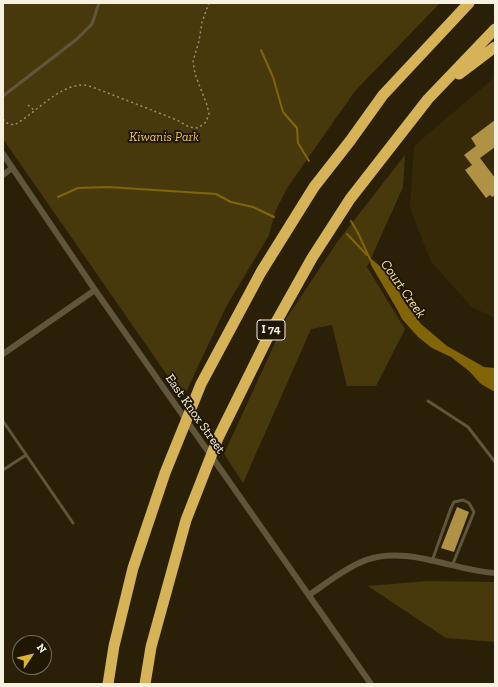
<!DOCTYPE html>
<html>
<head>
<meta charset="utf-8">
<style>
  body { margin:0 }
  #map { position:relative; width:498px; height:687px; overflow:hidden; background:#292007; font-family:"Zilla Slab",serif }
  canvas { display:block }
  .frame { position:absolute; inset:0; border:4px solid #f6f0e1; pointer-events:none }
  .north { position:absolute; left:12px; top:635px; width:40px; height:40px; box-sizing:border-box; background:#1f1701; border:1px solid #756e5b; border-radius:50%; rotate:55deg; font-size:11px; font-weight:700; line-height:16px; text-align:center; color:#f6f0e1 }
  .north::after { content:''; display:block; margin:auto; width:14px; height:18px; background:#dcb233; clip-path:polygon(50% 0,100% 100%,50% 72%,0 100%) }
</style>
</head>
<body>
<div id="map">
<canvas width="498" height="687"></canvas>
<div class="frame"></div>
<div class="north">N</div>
</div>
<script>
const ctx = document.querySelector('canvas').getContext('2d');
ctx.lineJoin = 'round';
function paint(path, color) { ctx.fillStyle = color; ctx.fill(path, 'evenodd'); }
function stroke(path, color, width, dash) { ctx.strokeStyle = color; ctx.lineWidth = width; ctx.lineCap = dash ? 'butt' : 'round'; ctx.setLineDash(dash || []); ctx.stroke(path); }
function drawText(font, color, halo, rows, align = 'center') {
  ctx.font = font + ' "Zilla Slab",serif'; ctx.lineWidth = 4; ctx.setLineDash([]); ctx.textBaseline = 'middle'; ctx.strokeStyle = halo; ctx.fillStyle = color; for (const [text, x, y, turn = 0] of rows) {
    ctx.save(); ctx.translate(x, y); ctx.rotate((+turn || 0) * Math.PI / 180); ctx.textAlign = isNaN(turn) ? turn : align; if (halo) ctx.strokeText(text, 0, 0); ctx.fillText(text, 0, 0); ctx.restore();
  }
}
paint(new Path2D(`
  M495 77V318L472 307 431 262 410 208 414 146Z`), '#352908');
paint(new Path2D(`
  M3 3H440L355 91 287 188 275 212 269 235 227 305 183 398 3 139Z
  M405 155 403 187 367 267 405 329 376 386H347L332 325 311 329 243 483 224 454 286 319 338 241Z
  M428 581 495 582V642L446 638 368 586Z`), '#48390d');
paint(new Path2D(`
  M369 257 381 267 393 281 405 303 421 324 447 346 484 367 495 368V392L481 384 469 371 451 357 432 348 418 337 402 319 398 311 371 265Z`), '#816506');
stroke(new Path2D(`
  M261 50 273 77 283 112 297 128 298 143 309 161
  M58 197 78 188 108 187 216 194 231 202 253 207 274 217
  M351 221 358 233 370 259
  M347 234 367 255`), '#816506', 2);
paint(new Path2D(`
  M495 120V147L480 158 495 178V195L492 197 490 195 486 198 465 170 472 165 464 155 476 146 471 138Z
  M457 507 469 512 454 552 441 548Z`), '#af9243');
stroke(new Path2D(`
  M28 105 35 111
  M3 119 7 123 14 125C35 114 58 85 83 85 87 85 91 87 95 88L177 120 189 127 198 128 206 122 209 114 207 105 195 74 193 61 199 41 202 22 209 3`), '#968e7a', 1.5, [2, 3]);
stroke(new Path2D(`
  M3 96 77 39 92 24 99 3
  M428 401 468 427 495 462
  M3 421 73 523
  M3 470 26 455
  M432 561 451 508 454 502 463 500 469 503 474 512 452 566`), '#60563c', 3);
stroke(new Path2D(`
  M3 154 95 290 371 684
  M3 175 12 168
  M3 354 95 290
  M309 595C327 583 345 568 366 560 407 545 454 571 495 573`), '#60563c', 6);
stroke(new Path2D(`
  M459 74 495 47
  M108 684 114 646 133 568 165 473 201 384 261 272 314 187 350 141 383 95 469 3
  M145 684 151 647 186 520 218 438 270 333 312 258 350 199 428 99 495 29`), '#d5b356', 11);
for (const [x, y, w] of [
  [271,330,28]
]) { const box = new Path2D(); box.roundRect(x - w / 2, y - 10, w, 20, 3); ctx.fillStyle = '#1f1701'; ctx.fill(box); stroke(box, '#f6f0e1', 1); }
drawText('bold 12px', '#f6f0e1', null, [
  ["I 74",271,330]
]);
drawText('italic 13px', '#e8c153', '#1f1701', [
  ["Kiwanis Park",164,137]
]);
drawText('13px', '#f6f0e1', '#1f1701', [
  ["East Knox Street",195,414,55]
]);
drawText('italic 14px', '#fae2a7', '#1f1701', [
  ["Court Creek",403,289,55]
]);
</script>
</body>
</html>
